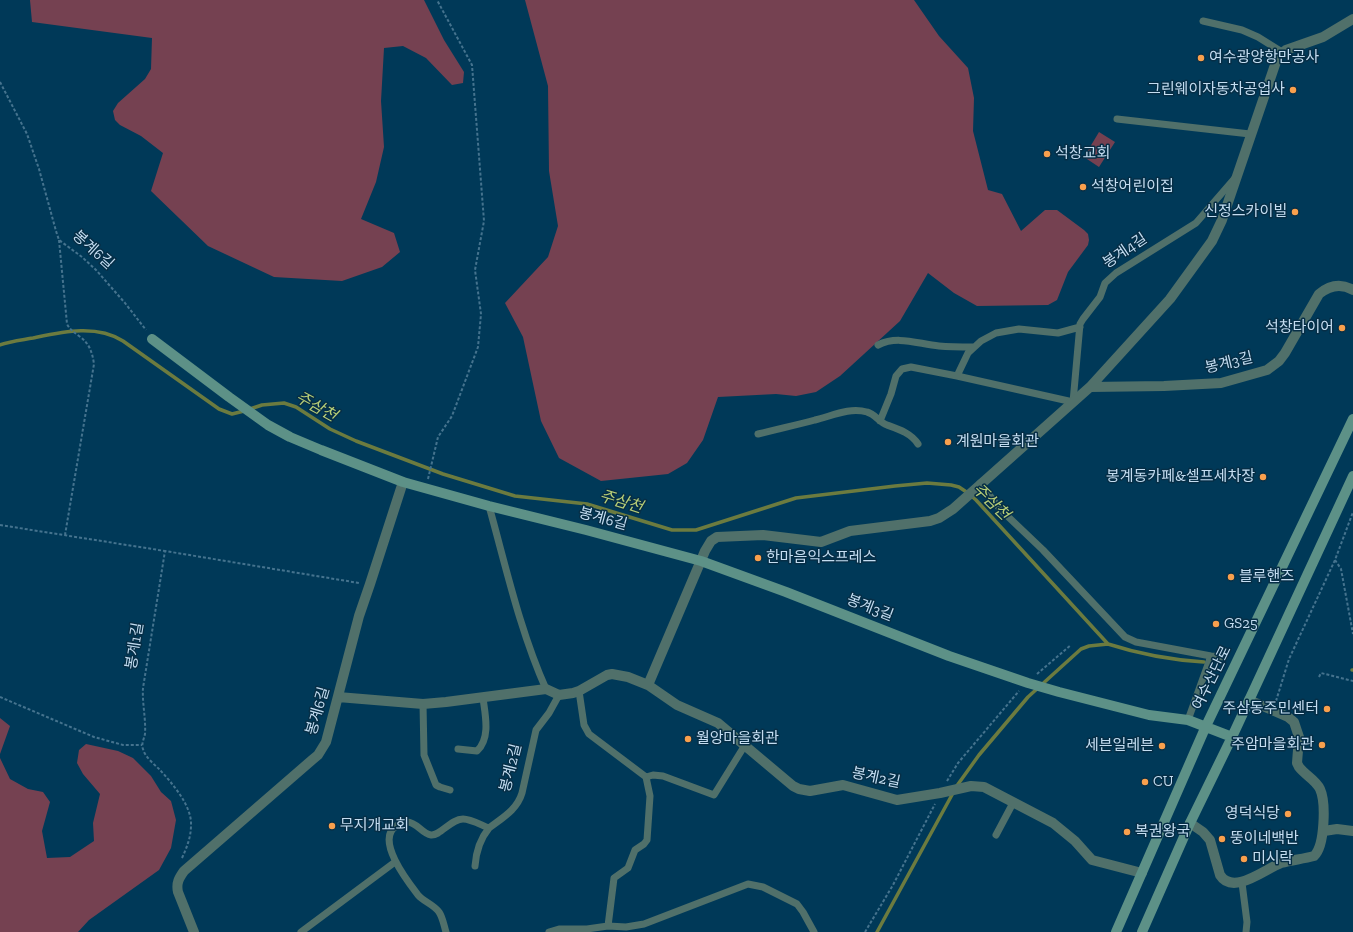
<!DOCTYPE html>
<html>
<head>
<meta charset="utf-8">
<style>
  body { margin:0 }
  canvas { display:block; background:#003958 }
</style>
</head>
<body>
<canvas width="1353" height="932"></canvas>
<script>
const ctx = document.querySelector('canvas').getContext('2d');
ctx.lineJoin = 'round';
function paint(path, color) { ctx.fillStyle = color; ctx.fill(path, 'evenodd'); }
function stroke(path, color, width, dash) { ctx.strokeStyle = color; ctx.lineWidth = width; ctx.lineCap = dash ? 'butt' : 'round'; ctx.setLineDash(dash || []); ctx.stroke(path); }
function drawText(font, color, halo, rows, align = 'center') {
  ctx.font = font + ' "Zilla Slab","Noto Sans KR",serif'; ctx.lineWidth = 3; ctx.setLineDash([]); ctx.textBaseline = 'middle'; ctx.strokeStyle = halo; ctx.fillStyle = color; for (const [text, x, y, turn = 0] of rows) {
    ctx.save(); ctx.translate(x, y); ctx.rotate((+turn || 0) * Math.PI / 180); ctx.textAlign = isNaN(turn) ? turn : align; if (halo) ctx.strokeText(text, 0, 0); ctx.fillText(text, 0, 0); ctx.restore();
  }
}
paint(new Path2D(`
  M30 0H424L444 40 464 72 463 83 452 85 426 58 403 46 384 48 381 101 384 147 376 182 361 219 394 233 400 252 382 267 342 281 274 277 208 246 151 191 163 153 141 136 120 125 115 120 113 111 118 103 145 79 151 69 152 38 32 22Z
  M525 0H914L939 36 968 68 974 98 973 131 988 190 1002 194 1021 231 1045 210H1057L1084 230 1088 234 1089 240 1088 245 1068 272 1057 300 1048 305 977 306 954 293 928 273 900 321 840 376 816 392 796 396 776 394 718 397 703 440 687 463 668 474 601 481 559 458 541 421 523 337 505 303 548 257 558 226 549 171 548 86Z
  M1099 132 1115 142 1099 167 1084 157Z
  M0 718 10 726 0 754Z
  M86 744 118 751 133 758 151 776 161 792 171 801 176 820 171 848 159 870 89 920 78 932H0V758L10 779 28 789 43 792 50 802 42 831 47 858 70 857 94 841 93 823 100 794 83 774 77 763 79 750Z`), '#754151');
stroke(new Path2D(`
  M0 345C10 341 22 340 33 338 62 332 96 324 123 341L219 409 232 414 244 411
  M250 409 262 405 284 403 296 407 330 429 356 441 443 474 515 496 587 504 672 530H696L796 498 895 486 927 483 951 485 959 487 968 493 976 500 1108 644C1139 654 1172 660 1204 662
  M1352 670H1353
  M956 787 979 755 1028 697 1081 649 1089 646 1108 644
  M877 932 953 793`), '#6c7b3f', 3.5);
stroke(new Path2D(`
  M0 82 27 134 39 169 56 231 59 240 82 257 96 270 125 303 146 330
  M59 240 67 324C70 330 74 332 79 336 89 343 92 351 94 364L65 535
  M428 479 438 437 452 416 478 347 481 314 475 270 484 221 472 65 437 0
  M0 525 165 551
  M1335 560 1341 569 1353 634
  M1037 674 1071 645
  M1319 677 1321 673 1353 681
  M0 697 94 737 123 745H142
  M1276 701 1289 659 1335 560 1353 512
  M947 781 958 763 1019 691
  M182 858C187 847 191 837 191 825 192 806 172 783 160 770 154 764 145 757 143 749 141 744 144 739 145 734 146 718 142 703 143 688L165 551 359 583
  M865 932 893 885 935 804`), '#45738e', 2, [3, 2]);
stroke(new Path2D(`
  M1203 21 1242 30 1258 37 1282 52
  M1117 119 1250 134
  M878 345C898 335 918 344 939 346 950 347 962 347 974 347
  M957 376 968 353 981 341 996 333 1019 329 1058 333 1080 327
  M880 421 891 394 896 376 902 369 911 367 957 376 1073 402 1080 324 1083 319 1100 297 1105 283 1116 273 1196 223 1235 178
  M758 434C777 429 797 425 815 420 832 416 849 407 867 412 875 414 879 422 887 425 898 429 911 433 918 444
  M980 483 1000 509 1043 550 1125 637 1136 642 1211 656 1224 657
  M489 506C506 567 520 631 546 689
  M579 691 584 725 589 734 646 777 653 775 663 776 714 795 745 745
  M423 704 424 755 436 785 440 787 450 790
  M1188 720 1211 656
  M458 749 477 751C491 738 485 714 483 698
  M996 835 1013 803
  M475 866C476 852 480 839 489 828
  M1242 883 1247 922 1246 932
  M608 926 626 927 644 924 748 884 763 887 797 904 803 912 814 932
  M301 932 395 862
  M446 932C444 926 443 918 439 912 433 904 424 902 418 895 408 882 375 840 396 826 400 824 403 822 407 822 417 822 422 834 431 835 440 836 451 819 463 819 471 819 481 825 489 828 502 818 517 810 522 793L536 730 549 713 559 695
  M549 932 559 929H587L608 926 614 878 628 868 635 850 644 844 647 840 650 796 646 777`), '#50706a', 7);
stroke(new Path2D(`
  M1090 387 1164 386 1221 383 1267 370 1279 361 1285 353 1319 294C1330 285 1341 283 1353 290
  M648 685 705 551 711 541 717 537 763 535 821 542 850 531 930 521 939 518 953 509 1090 387 1170 299 1212 241 1222 220 1278 56 1286 50 1323 37 1353 19
  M338 697 423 704 446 702 546 689 559 695 573 693 579 691 607 675 612 674 628 677 648 685 677 705 718 723 793 786 799 789 810 791 843 785 897 800 940 793 971 786 984 787 1053 823 1075 841 1092 860 1142 873
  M1190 823 1203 832 1210 840 1220 875C1233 896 1265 869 1281 863 1292 860 1303 859 1314 856 1325 846 1326 802 1320 789 1316 780 1305 775 1299 767L1297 763 1299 737 1294 722 1288 717 1249 700
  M1324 831 1337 829 1353 831
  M194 932 178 892C176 883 179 878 184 871L312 760 318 755 326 742 359 616 370 584 403 482`), '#50706a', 10);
stroke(new Path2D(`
  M152 339 229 397 268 425 290 437 321 450 403 482 489 506 586 530 701 561 786 592 949 656 1028 683 1059 692 1149 715 1188 720 1232 737
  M1116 932 1206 726 1353 419
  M1142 932 1190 823 1232 737 1353 476`), '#5d9187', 10);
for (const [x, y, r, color] of [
  [1201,58,4,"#f9a04d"],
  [1293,90,4,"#f9a04d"],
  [1047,154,4,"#f9a04d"],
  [1083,187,4,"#f9a04d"],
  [1295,212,4,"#f9a04d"],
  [1342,328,4,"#f9a04d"],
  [948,442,4,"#f9a04d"],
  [1263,477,4,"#f9a04d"],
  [758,558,4,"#f9a04d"],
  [1231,577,4,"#f9a04d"],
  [1216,624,4,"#f9a04d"],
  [1327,709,4,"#f9a04d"],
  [688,739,4,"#f9a04d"],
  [1322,745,4,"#f9a04d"],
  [1162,746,4,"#f9a04d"],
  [1145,782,4,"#f9a04d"],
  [1288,814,4,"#f9a04d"],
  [332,826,4,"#f9a04d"],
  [1127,832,4,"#f9a04d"],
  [1222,839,4,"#f9a04d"],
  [1244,859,4,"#f9a04d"]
]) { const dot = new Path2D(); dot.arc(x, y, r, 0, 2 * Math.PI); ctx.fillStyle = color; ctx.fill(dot); stroke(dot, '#062e46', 1.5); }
drawText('15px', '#c4ddf1', '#062e46', [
  ["여수광양항만공사",1209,58],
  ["그린웨이자동차공업사",1285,90,"right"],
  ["석창교회",1055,154],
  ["석창어린이집",1091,187],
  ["신정스카이빌",1287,212,"right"],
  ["석창타이어",1334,328,"right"],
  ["계원마을회관",956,442],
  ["봉계동카페&셀프세차장",1255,477,"right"],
  ["한마음익스프레스",766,558],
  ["블루핸즈",1239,577],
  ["GS25",1224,624],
  ["주삼동주민센터",1319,709,"right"],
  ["월앙마을회관",696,739],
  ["주암마을회관",1314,745,"right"],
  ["세븐일레븐",1154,746,"right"],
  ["CU",1153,782],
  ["영덕식당",1280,814,"right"],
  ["무지개교회",340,826],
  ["복권왕국",1135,832],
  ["뚱이네백반",1230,839],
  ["미시락",1252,859]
], 'left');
drawText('15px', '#c4ddf1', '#062e46', [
  ["봉계6길",93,250,42],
  ["봉계4길",1125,251,-34],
  ["봉계3길",1229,363,-13],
  ["봉계6길",603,519,15],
  ["봉계3길",870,608,21],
  ["봉계1길",135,646,-81],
  ["여수산단로",1212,678,-64],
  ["봉계6길",318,711,-74],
  ["봉계2길",511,768,-76],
  ["봉계2길",876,778,12]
]);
drawText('italic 16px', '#b8ce77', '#062e46', [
  ["주삼천",316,407,29],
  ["주삼천",621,502,17],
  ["주삼천",991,502,44]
]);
</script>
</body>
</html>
